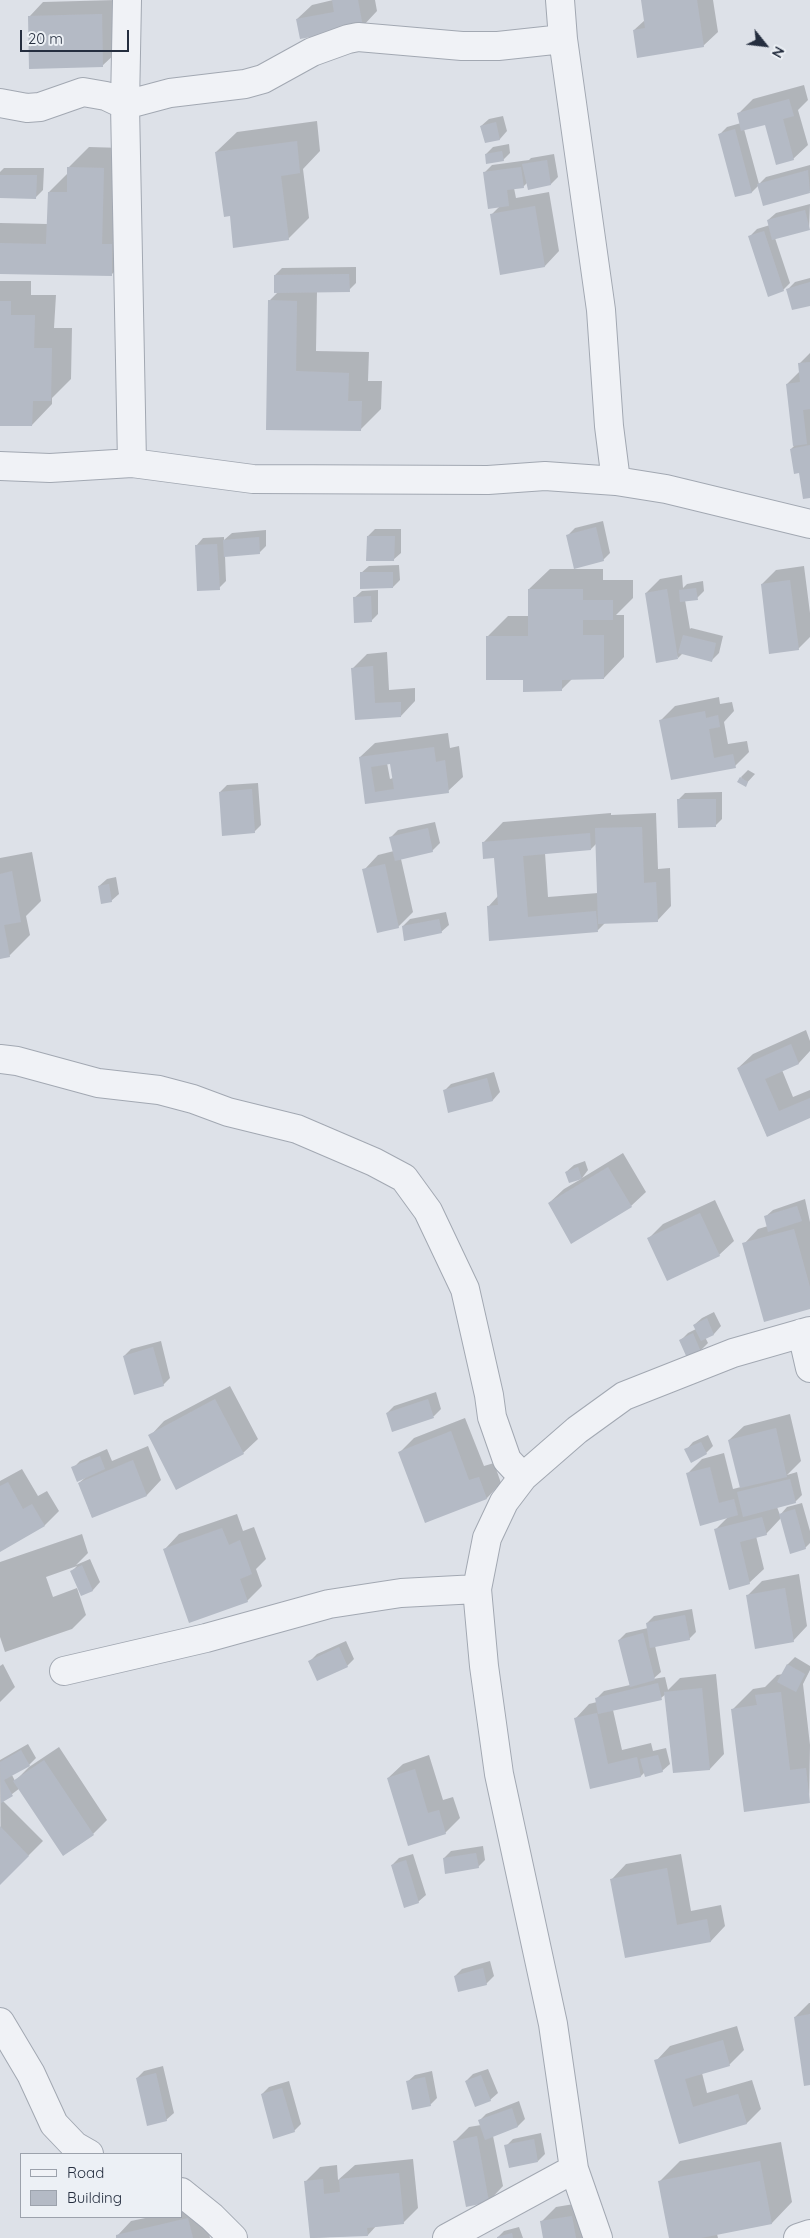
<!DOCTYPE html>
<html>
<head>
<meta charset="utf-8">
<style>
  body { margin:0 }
  #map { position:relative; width:810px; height:2238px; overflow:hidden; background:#dde1e8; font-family:Quicksand,sans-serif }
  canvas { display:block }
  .legend { position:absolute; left:20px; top:2153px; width:162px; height:65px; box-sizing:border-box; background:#ecf0f5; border:1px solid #9ca2ac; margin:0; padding:6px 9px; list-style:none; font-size:15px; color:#252e3f }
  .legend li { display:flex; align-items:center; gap:10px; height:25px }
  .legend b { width:25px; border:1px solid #9ca2ac }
  .north { position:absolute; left:740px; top:20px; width:50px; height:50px; -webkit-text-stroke:4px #ecf0f5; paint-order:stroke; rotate:119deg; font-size:14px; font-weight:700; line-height:20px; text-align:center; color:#252e3f }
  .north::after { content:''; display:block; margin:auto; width:18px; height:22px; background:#252e3f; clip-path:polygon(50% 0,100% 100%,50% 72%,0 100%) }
  .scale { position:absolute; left:20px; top:30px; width:109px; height:22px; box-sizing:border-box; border:2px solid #252e3f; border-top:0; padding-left:6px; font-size:15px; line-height:18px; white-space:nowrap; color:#252e3f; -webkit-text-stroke:4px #ecf0f5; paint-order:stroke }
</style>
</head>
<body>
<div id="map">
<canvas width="810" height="2238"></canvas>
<ul class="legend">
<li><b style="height:6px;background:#f0f2f6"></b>Road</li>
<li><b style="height:14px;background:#b4bac5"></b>Building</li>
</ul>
<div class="north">N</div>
<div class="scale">20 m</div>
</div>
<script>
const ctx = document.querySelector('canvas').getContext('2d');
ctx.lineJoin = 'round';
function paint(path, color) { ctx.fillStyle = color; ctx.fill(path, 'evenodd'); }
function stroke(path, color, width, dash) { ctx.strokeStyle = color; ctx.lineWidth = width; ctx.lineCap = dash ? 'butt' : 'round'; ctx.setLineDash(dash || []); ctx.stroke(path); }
paint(new Path2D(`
  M116 0 117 52 102 66 29 17 43 2Z
  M333 0H375L377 11 363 26 297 19 312 5Z
  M642 0H713L718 32 703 46 634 30 645 20Z
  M804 85 808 100 798 110 808 145 793 159 766 123 744 129 759 184 766 177 810 165V191L764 204 759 185 752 192 736 196 720 134 727 127 741 123 738 114 753 99Z
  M503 116 507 131 500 139 486 142 481 126 489 119Z
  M317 121 320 151 303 169 309 218 288 239 231 215 216 152 237 132Z
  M509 144 510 153 503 160 486 154 493 147Z
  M89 147 124 148 132 254 111 275 0 272V223L48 224 49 192 68 173V168Z
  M554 154 558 177 551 184 527 183 523 187 514 188 516 198 549 192 559 251 545 266 502 273 491 215 500 206 485 172 492 165 529 160 531 158Z
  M0 166V172L4 168H44L43 190 36 197H0Z
  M810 204 809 229 775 238 790 283 783 290 750 236 757 229 770 225 768 220 776 213Z
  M356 267V283L349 290 317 291 316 351 369 352 368 381H382L381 409 361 429H267L269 301 279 291 275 275 282 268Z
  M810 278V304L788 289 795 282Z
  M0 281H31V295H56L54 328H72L71 379 52 398V404L32 425H0Z
  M810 353V497L791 449 794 446 787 384 800 371 799 364Z
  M603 521 610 553 603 560 568 535 575 528Z
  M375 529H401V553L393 560 368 536Z
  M266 530V546L259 553 225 556 226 581 219 588 196 546 203 538 224 537V540L232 533Z
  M399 565 400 580 393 587 361 573 369 566Z
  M804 566 810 613V637L798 649 762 584 776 570Z
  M550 569H603V580H633V598L616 615H624V657L604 678H573L561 690 524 679 487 637 508 616H529V589Z
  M682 575 683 588 687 584 703 581 704 591 697 598 685 600 690 629 691 628 723 636 719 653 712 660 683 653 678 658 646 593 660 579Z
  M378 590V614L371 621 354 598 362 591Z
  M387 652 389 690 415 688V701L401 716 356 719 353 668 367 654Z
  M719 697 720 704 732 702 734 711 724 722 728 744 747 741 749 752 735 766 672 779 661 720 675 706Z
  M448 733 450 748 459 746 463 777 448 791 366 802 360 757 375 743ZM387 763H391L393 778 390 779Z
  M748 770 755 774 745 785 741 777Z
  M258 783 261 825 254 832 220 792 227 785Z
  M722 792V819L715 826 678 800 685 793Z
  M611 813V815L656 813 658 869 670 868 671 906 657 921 605 923 598 930 490 940 488 907 498 896 495 857 483 843 503 822ZM597 843 598 893 548 897 545 853 591 849Z
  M435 822 440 843 432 851 401 859 413 912 398 927 364 870 378 855 394 851 391 837 398 830Z
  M32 852 41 901 26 916 30 935 9 956 0 958V858Z
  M116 877 119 894 111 901 99 886 107 879Z
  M446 912 449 925 441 932 403 926 410 919Z
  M806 1030 810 1041V1051L799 1063 782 1070 793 1097 810 1090V1117L767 1136 738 1068 753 1054Z
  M494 1072 500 1092 493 1100 449 1111 444 1091 451 1084Z
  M623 1153 646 1192 631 1206 549 1203 564 1189 581 1179 566 1172 574 1165 585 1161 588 1170 582 1178Z
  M805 1199 810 1222V1308L744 1244 758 1229 768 1226 765 1217 773 1210Z
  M715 1200 734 1241 719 1255 649 1238 663 1224Z
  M714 1312 721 1326 714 1334 705 1337 708 1343 701 1350 688 1356 680 1341 688 1333 696 1329 694 1325 702 1318Z
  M161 1341 170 1378 163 1385 124 1356 131 1349Z
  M230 1386 258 1439 243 1453 150 1436 164 1421Z
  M436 1392 441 1409 434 1416 392 1430 387 1413 394 1406Z
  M790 1414 801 1461 787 1475 797 1472 802 1495 795 1502 777 1507 780 1515 787 1507 802 1503 810 1531V1543L805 1548 781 1518 766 1534 756 1536 764 1569 749 1583 716 1529 729 1516 688 1473 702 1459 724 1453 733 1489 741 1487 729 1440 744 1426Z
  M465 1418 484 1466 494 1463 501 1483 487 1498 426 1521 400 1452 414 1438Z
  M708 1435 713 1446 706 1453 686 1450 693 1442Z
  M148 1446 161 1480 147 1495 92 1517 79 1483 86 1477 73 1468 80 1461 107 1449 112 1461Z
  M22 1469 38 1496 47 1491 59 1511 45 1525 0 1551V1481Z
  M237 1514 243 1531 254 1527 266 1559 256 1569 262 1586 247 1601 165 1549 179 1534Z
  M82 1534 88 1553 76 1565 90 1559 100 1582 93 1590 82 1595 72 1571 77 1566 46 1577 53 1597 77 1588 86 1615 72 1629 5 1652 0 1637V1562Z
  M799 1574 807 1626 793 1641 748 1595 762 1581Z
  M692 1609 696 1632 689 1639 655 1646 661 1672 653 1679 665 1677 668 1690 680 1678 716 1674 724 1754 710 1769 674 1772 666 1694 661 1698 613 1710 622 1750 651 1743 653 1751 666 1748 670 1764 662 1771 645 1772 641 1776 591 1788 575 1719 589 1704 597 1702 596 1699 604 1691 630 1685 619 1640 626 1633 648 1628 647 1623 654 1616Z
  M346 1641 354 1659 347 1666 310 1661 317 1654Z
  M795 1657 810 1666V1670L803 1684 810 1745 809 1802 733 1709 753 1689 765 1687 777 1675 783 1674 788 1664Z
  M3 1664 15 1687 0 1702V1666Z
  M28 1744 36 1758 29 1765 12 1775 15 1781 29 1767 59 1747 107 1820 93 1834 20 1788 3 1801 43 1841 1 1883 0 1760Z
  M429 1755 443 1800 453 1797 460 1818 445 1833 388 1778 403 1764Z
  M483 1846 485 1860 478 1867 444 1858 451 1851Z
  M413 1854 426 1895 418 1902 392 1865 399 1858Z
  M681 1854 691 1911 721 1905 725 1926 711 1941 626 1956 612 1879 626 1864Z
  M490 1961 494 1976 486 1984 455 1976 462 1969Z
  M809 2003H810V2084L795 2017Z
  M737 2026 744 2050 729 2065 702 2073 707 2093 752 2080 761 2109 747 2123 680 2143 656 2061 670 2046Z
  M163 2066 174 2113 166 2120 137 2078 144 2071Z
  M488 2069 498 2093 490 2100 466 2081 473 2074Z
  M432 2071 437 2098 430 2105 407 2082 415 2075Z
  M289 2081 301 2124 294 2131 262 2094 269 2087Z
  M519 2101 525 2119 518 2126 493 2136 503 2186 489 2201 455 2141 469 2127 481 2125 479 2121 486 2114Z
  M541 2133 545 2154 538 2161 506 2146 513 2139Z
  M781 2142 792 2202 772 2223 717 2234 718 2238H670L659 2182 680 2161Z
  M413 2159 418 2208 403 2223 377 2225 368 2235 311 2238 306 2181 320 2167 337 2165 338 2180 355 2165Z
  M586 2202 592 2238H544L541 2222 556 2207Z
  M203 2204 210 2238H118L117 2236 131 2221 150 2217H181V2209Z
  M519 2227 523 2238H497L504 2231Z`), '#0003');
paint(new Path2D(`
  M332 0H358L363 27 300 39 296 19 334 12Z
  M641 0H697L704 47 637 58 633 30 645 28Z
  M102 14 103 67 29 69 28 16Z
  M789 99 794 116 783 119 794 160 776 165 765 125 741 131 737 113Z
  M496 122 500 140 485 143 480 126Z
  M735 129 752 193 735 197 718 134Z
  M297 141 300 173 281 176 289 240 233 248 230 216 224 217 215 152Z
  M502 151 504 161 486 164 485 154Z
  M547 160 551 185 528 190 522 164Z
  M67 167 104 168 102 244H112V276L0 274V243L46 244 48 192H67Z
  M521 167 524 188 507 190 509 206 488 209 483 172Z
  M808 170 810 193 763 206 757 184Z
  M0 175H37L36 199 0 198Z
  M535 206 545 267 500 275 490 214Z
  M805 210 810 230 772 240 767 220Z
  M764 231 784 291 768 297 748 236Z
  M349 274 350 292 274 293V275Z
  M810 282V306L792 310 786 289Z
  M268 300 297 301 296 371 349 373 348 401H362L361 431 266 430Z
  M0 301H11V315H35L34 348H52L51 401H33L32 426H0Z
  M810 362V409L803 410 807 444 793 446 786 384 800 382 798 363Z
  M810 445V498L803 499 799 473 794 474 790 449Z
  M596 527 604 561 574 569 566 535Z
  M367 536H395L394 561H366Z
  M259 537 260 554 224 557 223 540Z
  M217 544 220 590 197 591 195 545Z
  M360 572H393V588L360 589Z
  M790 580 799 650 769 654 761 584Z
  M696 588 698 600 680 602 679 590Z
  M528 589H583V600H613V620H583V635H604V679L562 680V691L523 692V680H486V636H528Z
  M667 589 678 659 656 663 645 593Z
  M371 596 372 622 354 623 353 597Z
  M683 635 716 643 712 662 678 653Z
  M373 666 375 703 401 702V717L355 720 351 668Z
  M705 711 706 718 718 715 720 727 709 729 714 758 733 754 736 768 671 780 659 720Z
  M434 747 436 762 445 760 449 793 365 804 359 757ZM390 764 394 789 375 792 371 767Z
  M740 777 748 782 746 787 737 782Z
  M252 789 255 833 222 836 219 792Z
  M677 799H716V827L678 828Z
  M642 827 644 883 656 882 658 922 598 924 595 828Z
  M428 828 433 852 395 861 389 837Z
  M590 833 591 850 523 856 528 917 596 911 598 932 489 941 487 906 498 905 494 858 483 859 482 842Z
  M385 864 399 928 377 933 362 869Z
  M12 871 21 922 4 925 10 957 0 959V874Z
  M109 884 112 902 101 904 98 886Z
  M439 919 442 933 404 941 402 926Z
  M791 1044 799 1064 765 1079 779 1111 810 1098V1118L767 1137 737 1068Z
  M487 1078 493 1101 448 1113 443 1090Z
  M578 1167 582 1179 569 1183 565 1172Z
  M608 1167 632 1207 571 1244 548 1203Z
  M797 1206 802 1221 768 1232 764 1216Z
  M700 1213 720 1256 667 1281 647 1238Z
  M794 1229 810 1287V1309L764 1322 742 1243Z
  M707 1318 714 1335 701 1341 693 1325Z
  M693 1333 701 1352 687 1358 679 1340Z
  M153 1347 164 1386 134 1395 123 1356Z
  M215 1399 244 1454 176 1490 148 1435Z
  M428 1399 434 1418 392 1432 386 1413Z
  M776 1428 787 1477 740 1488 728 1440Z
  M451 1431 469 1480 479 1477 487 1499 425 1523 398 1452Z
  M701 1442 707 1454 691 1463 684 1449Z
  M100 1456 105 1469 77 1482 71 1467Z
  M133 1460 147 1496 92 1518 78 1483Z
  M710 1467 719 1503 734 1499 738 1515 700 1526 686 1473Z
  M790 1479 796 1503 743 1517 737 1492Z
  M8 1482 23 1509 32 1504 45 1526 0 1552V1486Z
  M795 1509 806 1549 790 1554 779 1514Z
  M762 1517 767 1535 740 1542 750 1584 729 1590 714 1529Z
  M222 1528 229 1545 240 1540 252 1574 240 1579 248 1602 189 1623 163 1549Z
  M82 1565 93 1591 81 1596 70 1571Z
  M785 1588 794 1642 755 1649 746 1595Z
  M685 1615 690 1640 650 1648 646 1623Z
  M643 1633 655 1680 630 1687 618 1640Z
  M339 1647 348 1667 317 1681 308 1661Z
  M787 1664 805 1674 796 1692 777 1682Z
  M658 1683 662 1700 598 1714 595 1698Z
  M702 1688 710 1770 673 1773 664 1692Z
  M781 1692 790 1770 806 1768 810 1803 744 1812 731 1709 757 1705 755 1695Z
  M597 1713 608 1764 637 1757 641 1777 590 1789 574 1718Z
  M21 1750 30 1766 4 1780 13 1796 1 1803 0 1762Z
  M658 1755 663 1772 645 1777 640 1759Z
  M44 1760 94 1835 63 1856 13 1781Z
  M415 1769 428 1813 439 1810 446 1834 408 1846 387 1778Z
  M0 1826 29 1856 0 1885Z
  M476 1853 479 1868 445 1874 443 1858Z
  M406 1860 419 1903 404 1908 391 1865Z
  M667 1868 677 1925 707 1919 711 1942 625 1958 610 1879Z
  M483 1968 487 1985 458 1992 454 1976Z
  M810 2014V2085L804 2086 794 2017Z
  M723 2040 730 2066 685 2079 693 2107 738 2094 747 2124 679 2144 654 2060Z
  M156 2073 167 2121 147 2126 136 2078Z
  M481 2075 491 2101 475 2107 465 2081Z
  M425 2077 431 2106 412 2110 406 2081Z
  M282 2088 295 2132 273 2139 261 2094Z
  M512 2108 518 2127 485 2140 478 2120Z
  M477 2136 489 2202 466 2207 453 2141Z
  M534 2139 538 2162 509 2168 504 2145Z
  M760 2161 772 2224 701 2238H669L658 2181Z
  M399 2173 404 2224 367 2228 368 2236 310 2238 304 2181 323 2179 324 2194 340 2192 339 2179Z
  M572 2216 576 2238H543L540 2221Z
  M188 2218 193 2238H116V2235Z
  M512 2233 513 2238H497V2237Z`), '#b4bac5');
const minor = new Path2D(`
  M127 0 125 105 132 463
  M560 0 563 39 601 310 609 426 616 481
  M0 103 27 108 40 107 83 92 106 96 125 105 170 93 245 84 263 79 312 52 348 39 358 37 462 46H498L563 39
  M0 466 50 468 132 463 253 479 488 480 545 476 616 481 666 489 810 524
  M0 1059 17 1061 98 1083 159 1090 193 1099 228 1112 297 1129 374 1162 404 1178 428 1211 465 1289 489 1395 492 1417 507 1460 523 1477
  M802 1333 810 1368
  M64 1671 206 1638 329 1604 401 1593 477 1589
  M0 2022 31 2074 54 2124 75 2146 89 2154
  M181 2192 212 2217 233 2238
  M447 2238 574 2169
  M598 2238 574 2169 553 2024 499 1774 484 1666 477 1589 487 1538 504 1502 523 1477 577 1430 624 1396 733 1353 810 1331
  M798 2238 810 2234`);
stroke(minor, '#a2a8b2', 30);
stroke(minor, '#f0f2f6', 28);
</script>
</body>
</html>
